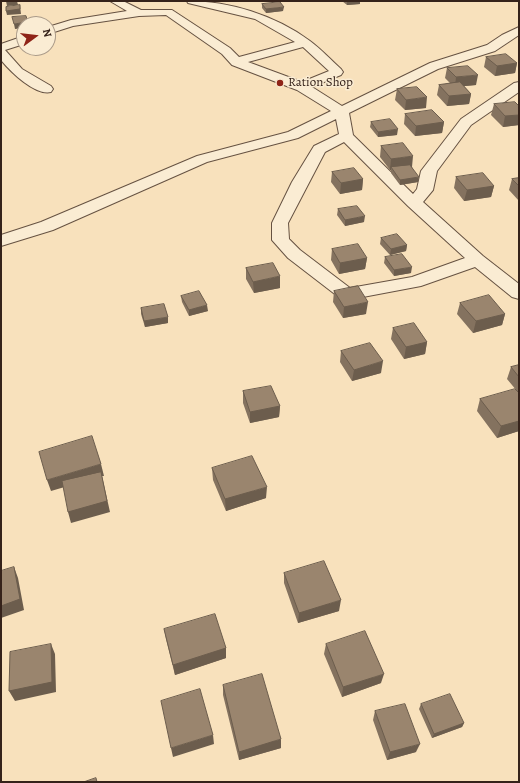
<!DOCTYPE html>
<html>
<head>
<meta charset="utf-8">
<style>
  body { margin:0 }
  #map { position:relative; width:520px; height:783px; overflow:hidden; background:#f8e1bc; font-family:Alegreya,serif }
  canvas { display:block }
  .frame { position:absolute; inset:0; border:2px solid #35221a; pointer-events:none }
  .north { position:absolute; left:16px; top:16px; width:40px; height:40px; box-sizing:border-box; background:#faecd3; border:1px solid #ab9b89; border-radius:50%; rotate:75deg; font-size:11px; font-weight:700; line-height:16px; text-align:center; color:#35221a }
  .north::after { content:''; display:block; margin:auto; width:14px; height:18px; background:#8f2418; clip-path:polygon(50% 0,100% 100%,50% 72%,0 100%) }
</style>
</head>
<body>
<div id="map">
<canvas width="520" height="783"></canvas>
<div class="frame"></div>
<div class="north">N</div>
</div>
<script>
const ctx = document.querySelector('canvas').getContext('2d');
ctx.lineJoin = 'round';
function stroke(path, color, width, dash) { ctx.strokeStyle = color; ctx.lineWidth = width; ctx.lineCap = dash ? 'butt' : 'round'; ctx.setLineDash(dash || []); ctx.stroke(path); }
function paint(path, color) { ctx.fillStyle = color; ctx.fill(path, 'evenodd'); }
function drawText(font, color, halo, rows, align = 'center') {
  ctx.font = font + ' Alegreya,serif'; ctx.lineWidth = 3; ctx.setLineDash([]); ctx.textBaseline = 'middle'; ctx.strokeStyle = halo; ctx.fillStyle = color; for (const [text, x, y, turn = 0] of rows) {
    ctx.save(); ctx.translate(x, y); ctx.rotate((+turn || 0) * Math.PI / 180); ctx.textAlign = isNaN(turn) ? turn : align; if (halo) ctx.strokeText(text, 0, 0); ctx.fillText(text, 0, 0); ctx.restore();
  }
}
const minor = new Path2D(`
  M110 1H123L141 10H172L230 48 239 57 295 42 255 19 188 3 187 1C229 1 275 15 310 41 321 49 331 60 341 69L343 72 341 75 312 87 342 106 430 63 487 45 502 35 519 27V35L495 51 438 69 349 113 353 135 413 194 417 189 421 171 461 119 514 83 519 82V92L471 125 437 171 433 190 423 202 483 256 519 284V299L512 297 475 267 421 286 347 300 340 298 288 258 272 240V223L292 182 314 146 339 134 336 119 298 138 207 162 53 230 1 246V235L41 222 197 156 288 132 331 111 297 90 232 65 222 54 166 15 139 16 73 26 48 34V27L71 20 127 11ZM303 47 329 71 302 82 248 62ZM344 142 408 206 465 258 412 277 350 288 300 250 289 239 288 223 325 152Z
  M24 36V44L5 50 22 69 51 86 53 89 51 92C35 96 10 71 1 60V44Z`);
stroke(minor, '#665242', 2);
paint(minor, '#faecd3');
paint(new Path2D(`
  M342 1H360V4L347 5Z
  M262 4 283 11 266 13 262 8Z
  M486 57 517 63 515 73 495 76 484 67Z
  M447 68 476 85 464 86 471 94 469 104 447 106 437 95 439 85 450 83 445 78Z
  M397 89 426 108 405 110 395 100Z
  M494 104 519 106V125L503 127 491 115Z
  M405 114 444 122 442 133 415 136 404 124Z
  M371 122 397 135 378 137 370 127Z
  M381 146 412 167 418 182 400 185 391 173V170H390L380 157Z
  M332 172 363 179 362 190 340 194 331 182Z
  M456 177 494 186 491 197 464 201 454 188Z
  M519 178V201L509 190 512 179Z
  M338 209 364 222 345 226 337 215Z
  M381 238 407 245 406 251 390 255 380 244Z
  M332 249 367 258 365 269 339 274 331 260Z
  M385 257 411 273 394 276 384 263Z
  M246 268 280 288 254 293 246 279Z
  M334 291 366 314 343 318 333 302Z
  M181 296 208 311 189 316 182 302Z
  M460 303 505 314 502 325 473 333 457 314Z
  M141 308 168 323 145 327 141 314Z
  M393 328 427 342 425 354 404 359 391 339Z
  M341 351 381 373 352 381 340 362Z
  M519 365V431L497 438 477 411 480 399 517 391 507 379 511 367Z
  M243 391 280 406 279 417 250 423 243 403Z
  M212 468 266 498 226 511 213 480Z
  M284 573 339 611 298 623 284 583Z
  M164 629 226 648V658L175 675 166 639Z
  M326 644 381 683 342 697 324 654Z
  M223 685 281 748 239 760 223 695Z
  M421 704 464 723 462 727 432 738 419 709Z
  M375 711 416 752 387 760 373 720Z`), '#84725f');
paint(new Path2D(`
  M6 1H17L18 5 7 6Z
  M347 1H360V4L347 5Z
  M20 5 21 14 7 15 6 11Z
  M284 7 283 11 266 13V9Z
  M28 22V24H24V28L15 29 14 24Z
  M517 63 515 73 495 76 497 66Z
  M478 75 476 85 455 87 456 77Z
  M471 94 469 104 447 106 449 96Z
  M427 97 426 108 405 110 406 100Z
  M519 115V125L503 127 505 116Z
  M444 122 442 133 415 136 416 126Z
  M398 129 397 135 378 137V132Z
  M413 156 412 167H391V170H390L391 159Z
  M419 177 418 182 400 185V180Z
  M363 179 362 190 340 194 341 183Z
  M494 186 491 197 464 201 467 190Z
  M365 216 364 222 345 226V220Z
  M407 245 406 251 390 255 391 249Z
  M367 258 365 269 339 274 340 263Z
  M412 267 411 273 394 276V270Z
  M280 276V288L254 293 253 282Z
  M368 302 366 314 343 318 344 307Z
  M207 305 208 311 189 316V310Z
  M505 314 502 325 473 333 476 321Z
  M168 317V323L145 327 144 321Z
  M427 342 425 354 404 359 406 347Z
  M383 361 381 373 352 381 354 370Z
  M280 406 279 417 250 423V412Z
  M519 421V431L497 438 501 426Z
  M101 464 104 476H102L110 512 71 523 68 512 102 476 51 491 47 480Z
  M267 487 266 498 226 511 225 499Z
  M14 567 18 578 24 610 1 618V606Z
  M341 600 339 611 298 623 299 613Z
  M51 644 55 654 56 692 15 701 9 691Z
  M226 648V658L175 675 173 665Z
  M384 674 381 683 342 697 343 687Z
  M464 723 462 727 432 738 434 734Z
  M213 735 214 744 173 757 171 748Z
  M281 739V748L239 760V752Z
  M420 744 416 752 387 760 390 752Z`), '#6c5d4d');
const building = new Path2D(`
  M280 2 284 7 266 9 262 4Z
  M20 5V9L6 11V7Z
  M26 16 28 22 14 24 12 17Z
  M506 54 517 63 497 66 486 57Z
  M468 66 478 75 456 77 447 68Z
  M460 82 471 94 449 96 439 85Z
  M417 87 427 97 406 100 397 89Z
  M515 102 519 106V115L505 116 494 104Z
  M432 110 444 122 416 126 405 114Z
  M390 119 398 129 378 132 371 122Z
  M403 143 413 156 391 159 381 146Z
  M410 165 419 177 400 180 391 167Z
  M354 168 363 179 341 183 332 172Z
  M483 173 494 186 467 190 456 177Z
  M519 178V186L512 179Z
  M357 206 365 216 345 220 338 209Z
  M397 234 407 245 391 249 381 238Z
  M358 244 367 258 340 263 332 249Z
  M402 254 412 267 394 270 385 257Z
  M273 263 280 276 253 282 246 268Z
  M358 286 368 302 344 307 334 291Z
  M199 291 207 305 189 310 181 296Z
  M489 295 505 314 476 321 460 303Z
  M164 304 168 317 144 321 141 308Z
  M414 323 427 342 406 347 393 328Z
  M370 343 383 361 354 370 341 351Z
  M519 365V377L511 367Z
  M271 386 280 406 250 412 243 391Z
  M515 389 519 393V421L501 426 480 399Z
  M92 436 101 464 47 480 39 452Z
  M252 456 267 487 225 499 212 468Z
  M101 472 107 501 68 512 62 481Z
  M324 561 341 600 299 613 284 573Z
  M14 567 20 599 1 606V571Z
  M215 614 226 648 173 665 164 629Z
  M365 631 384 674 343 687 326 644Z
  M51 644 52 682 9 691 10 652Z
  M262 674 281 739 239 752 223 685Z
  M200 689 213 735 171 748 161 701Z
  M450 694 464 723 434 734 421 704Z
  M405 704 420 744 390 752 375 711Z
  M96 778 97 782H84Z`);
paint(building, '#9a856e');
stroke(building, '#6c5d4d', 1);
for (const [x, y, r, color] of [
  [280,83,4,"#8f2418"]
]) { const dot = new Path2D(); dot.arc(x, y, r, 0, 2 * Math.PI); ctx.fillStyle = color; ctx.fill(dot); stroke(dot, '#faecd3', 1.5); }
drawText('13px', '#35221a', '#faecd3', [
  ["Ration Shop",288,83]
], 'left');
</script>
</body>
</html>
